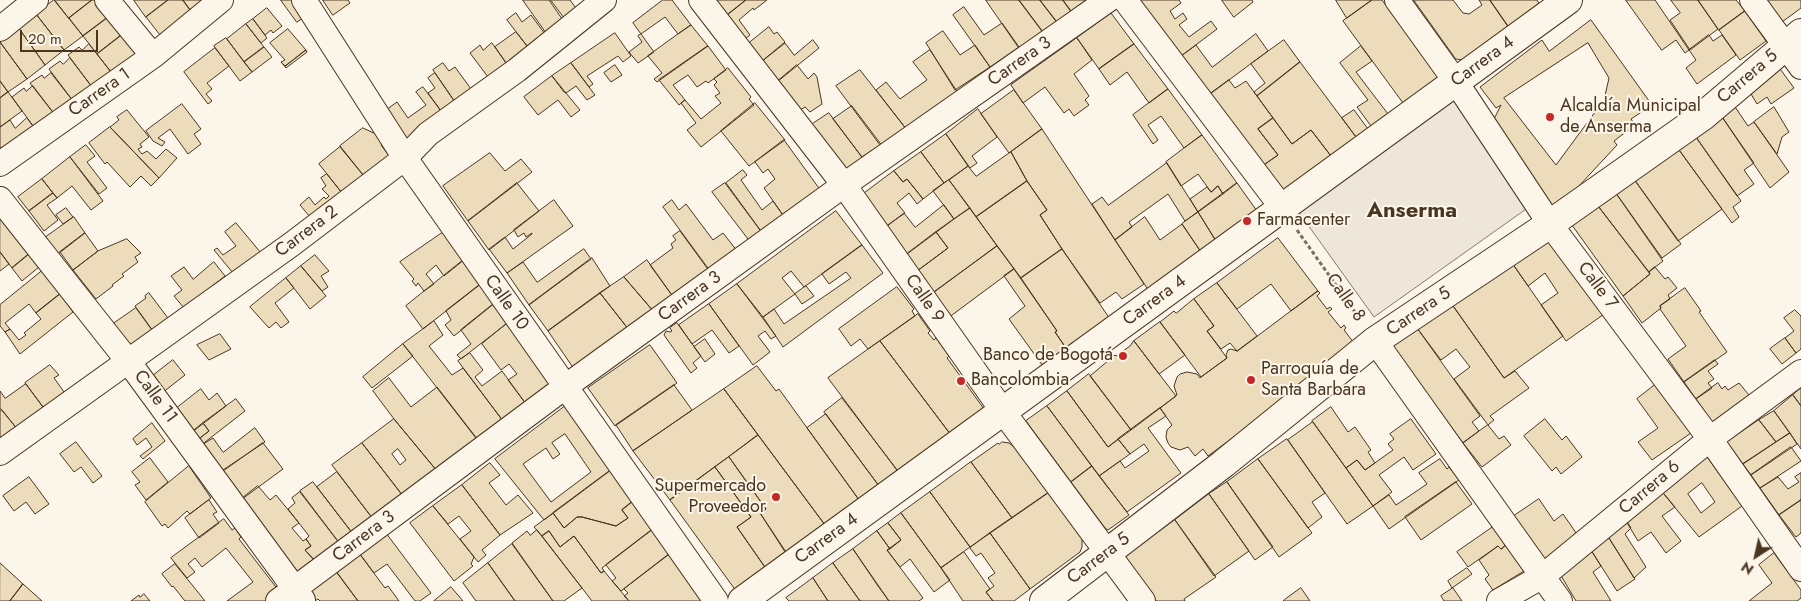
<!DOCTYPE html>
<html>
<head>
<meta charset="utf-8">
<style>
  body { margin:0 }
  #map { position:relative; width:1801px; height:601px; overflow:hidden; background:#fbf6e9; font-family:Jost,sans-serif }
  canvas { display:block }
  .north { position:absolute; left:1731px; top:531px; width:50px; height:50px; -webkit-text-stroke:4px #fbf6e9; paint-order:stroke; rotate:215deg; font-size:14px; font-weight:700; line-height:20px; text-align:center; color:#4a3520 }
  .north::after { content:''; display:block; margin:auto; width:18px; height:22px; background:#4a3520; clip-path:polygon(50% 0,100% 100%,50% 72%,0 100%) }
  .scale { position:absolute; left:20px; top:30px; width:78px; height:22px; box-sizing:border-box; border:2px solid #4a3520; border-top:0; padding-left:6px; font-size:15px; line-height:18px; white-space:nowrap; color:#4a3520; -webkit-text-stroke:4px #fbf6e9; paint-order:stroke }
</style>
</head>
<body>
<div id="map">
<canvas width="1801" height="601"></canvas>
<div class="north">N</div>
<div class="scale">20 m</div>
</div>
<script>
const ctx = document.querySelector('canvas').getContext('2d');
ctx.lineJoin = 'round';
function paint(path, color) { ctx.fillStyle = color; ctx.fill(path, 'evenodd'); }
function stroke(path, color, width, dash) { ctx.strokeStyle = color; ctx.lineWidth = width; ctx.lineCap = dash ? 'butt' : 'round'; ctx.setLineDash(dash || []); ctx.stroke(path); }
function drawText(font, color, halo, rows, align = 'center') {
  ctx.font = font + ' Jost,sans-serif'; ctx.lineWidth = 4; ctx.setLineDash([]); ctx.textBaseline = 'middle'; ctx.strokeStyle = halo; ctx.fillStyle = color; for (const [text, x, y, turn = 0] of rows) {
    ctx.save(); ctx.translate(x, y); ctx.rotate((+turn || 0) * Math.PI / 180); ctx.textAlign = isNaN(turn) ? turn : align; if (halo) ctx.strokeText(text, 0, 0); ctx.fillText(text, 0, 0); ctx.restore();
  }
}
const green = new Path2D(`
  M1451 97 1529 207 1374 317 1295 207Z`);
paint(green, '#ede6d9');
stroke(green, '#887966', 1);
const building = new Path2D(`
  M54 0 83 36 64 50 36 14Z
  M55 0H92L69 18Z
  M92 0H105L115 12 83 36 69 18Z
  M134 0H168L146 17Z
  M168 0H183L191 11 160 35 146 17Z
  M183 0H206L191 11Z
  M281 0H300L309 14 297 22Z
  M323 0H348L350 3 333 15Z
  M523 0H549L567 26 550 38Z
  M551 0H570L581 15 569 24Z
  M663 0H672L691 25 678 34 665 17 641 34 633 23Z
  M716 0H746L721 20 709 5Z
  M746 0H767L754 10 753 8 739 20 750 35 739 44 721 20Z
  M986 0H1019L1043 32 1020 49Z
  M1019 0H1040L1057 22 1043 32Z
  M1040 0H1063L1071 11 1057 22Z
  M1063 0H1086L1071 11Z
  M1133 0H1179L1181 3 1170 11 1175 19 1183 13 1187 19 1179 25 1189 37 1211 21 1217 29 1177 59Z
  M1222 0H1252L1253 2 1234 17Z
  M1336 0H1372L1347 18Z
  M1372 0H1382L1438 77 1403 103 1343 21Z
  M1414 0H1453L1463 13 1469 14 1482 5 1479 0H1490L1508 26 1462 60 1456 59Z
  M1490 0H1537L1539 3 1508 26Z
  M1626 0H1655L1689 50 1685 53 1676 40 1662 50Z
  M1671 0H1698L1718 29 1690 50 1670 20 1680 13Z
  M1698 0H1736L1745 11 1719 30Z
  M1767 0H1801V8L1782 22Z
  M964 7 984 35 1002 23 1019 47 990 67 953 15Z
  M267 8 282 26 273 33 271 30 265 35 253 19Z
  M1745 11 1766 41 1740 60 1719 30Z
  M115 12 128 30 97 54 83 36Z
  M516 13 522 22 531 15 548 38 531 51 507 20Z
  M1111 13 1134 44 1099 69 1077 38Z
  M36 14 64 50 45 65 18 27Z
  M253 19 267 38 261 43 246 24Z
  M1591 20 1652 105 1631 119 1635 125 1614 141 1617 145 1552 215 1491 125 1501 105 1496 108 1480 87 1542 40 1549 51ZM1588 43 1609 78 1604 100 1556 165 1504 98Z
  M246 24 264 47 244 62 227 39Z
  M691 25 708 46 657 82 654 79 662 73 648 56Z
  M18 27 45 65 27 79 0 42Z
  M769 27 774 34 777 32 785 42 756 66 743 48Z
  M288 29 306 50 285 66 281 62 285 60 270 43Z
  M128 30 142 49 111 72 97 54Z
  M943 31 960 55 975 45 990 67 955 90 926 43Z
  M516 32 531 51 509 67 495 47Z
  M615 33 631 56 623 62 618 56 587 76 593 84 589 87 571 63Z
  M641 34 654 52 638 63 629 52 642 42 638 36Z
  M1256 34 1268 51 1206 97 1177 59 1196 45 1212 67Z
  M1709 35 1713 41 1722 35 1736 55 1697 84 1686 68 1696 60 1689 50Z
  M226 38 252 72 240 81 214 46Z
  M1077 38 1092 60 1074 74 1089 96 1085 100 1089 105 1074 116 1069 109 1064 113 1045 87 1023 103 1011 85Z
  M813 40 819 48 772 86 756 66 785 43 794 55Z
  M1284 40 1300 62 1257 96 1254 92 1265 83 1251 64Z
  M0 42 27 79 8 92 0 81Z
  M492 43 509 67 491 81 470 53 480 45 483 50Z
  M89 44 111 72 92 87 68 55 79 47 82 50Z
  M1134 44 1168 89 1149 103 1127 72 1110 85 1099 69Z
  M708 46 726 70 708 83 706 81 697 87 688 75 673 85 685 100 679 105 659 80Z
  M1361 46 1372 61 1356 72 1388 114 1371 126 1357 107 1368 100 1340 63Z
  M264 47 272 57 252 72 244 62Z
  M215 48 229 66 207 83 212 89 206 94 212 101 208 104 184 72Z
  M306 50 307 52 286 68 281 62 285 66Z
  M930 50 958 93 907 130 876 90 886 82 900 99 927 80 913 62Z
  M70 58 92 87 73 101 49 69 60 61 63 64Z
  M1300 62 1356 137 1331 156 1311 130 1292 144 1257 96Z
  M443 63 449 71 455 67 474 93 457 105 433 70Z
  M571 63 595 95 587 100 576 86 566 93 564 92 552 76Z
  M615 65 622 75 611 82 604 73Z
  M797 65 808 79 814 73 817 77 822 104 810 112 805 107 794 114 772 86Z
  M1778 66 1794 88 1771 104 1767 97 1757 104 1748 89Z
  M728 68 751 97 749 99 754 105 701 147 687 130 696 123 681 103 685 100 701 119 721 103 715 96 720 93 714 85 717 82 714 79Z
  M860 70 907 130 891 142 889 139 880 145 836 86Z
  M51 73 73 101 55 115 30 83 42 75 44 78Z
  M435 73 457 105 444 115 428 93 435 88 428 78Z
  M552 76 580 110 571 117 558 100 538 115 524 97Z
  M1229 80 1235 88 1246 81 1273 118 1258 129 1278 155 1258 169 1206 97Z
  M0 81 8 92 0 98Z
  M33 86 55 115 36 130 12 97 24 88 26 91Z
  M423 87 444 115 407 141 386 110 397 102 408 118 426 105 416 92Z
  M1168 89 1202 135 1184 148 1161 116 1148 125 1158 140 1153 144 1133 115Z
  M1014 90 1042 129 1009 153 981 114Z
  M8 92 22 111 0 127V98Z
  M1731 101 1748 126 1754 122 1789 172 1770 188 1718 111Z
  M755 103 785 140 749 166 721 131Z
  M182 104 201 129 194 134 201 144 188 154 170 129 158 138 165 142 162 146 153 141 146 131Z
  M852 106 883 147 873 154 871 151 862 157 833 119Z
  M1774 107 1789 132 1782 137 1777 154 1754 122Z
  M978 109 997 137 972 156 977 163 970 168 946 134Z
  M127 110 149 137 140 144 142 147 138 149 142 154 147 151 156 159 166 149 177 158 159 178 110 127 119 120 117 117Z
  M1354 110 1368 129 1356 137 1342 118Z
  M1718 111 1754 163 1744 170 1754 184 1737 196 1691 130Z
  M829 113 864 160 842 176 805 129Z
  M27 118 36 130 5 153 0 147V127L10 120 15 128Z
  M1273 118 1292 144 1311 130 1331 156 1277 195 1258 169 1278 155 1258 129Z
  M110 127 159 178 151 186 141 176 130 187 107 162 105 164 89 143Z
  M363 128 380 136 385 142 381 145 393 161 368 181 340 146Z
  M1042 129 1144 284 1122 299 1116 292 1100 303 1062 249 1040 215 1047 210 1027 181 1011 152Z
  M1691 130 1741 201 1733 207 1739 217 1732 223 1674 143Z
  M946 134 968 166 944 183 921 152Z
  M1202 135 1237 183 1223 194 1218 186 1211 192 1198 174 1181 186 1166 162Z
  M784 140 821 191 785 218 764 188 775 179 768 169 763 173 755 162Z
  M1674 143 1722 209 1678 241 1631 175Z
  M86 145 95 156 87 162 107 188 99 194 70 157Z
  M340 147 368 181 346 198 319 164Z
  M921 152 944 183 923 199 907 179 903 182 894 171Z
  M1011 152 1027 181 976 217 949 180 968 166 976 176Z
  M490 153 505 171 521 159 532 172 468 221 443 186Z
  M70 157 103 201 91 210 72 186 57 198 42 179Z
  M1167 163 1198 212 1185 221 1168 194 1129 222 1132 227 1115 240 1092 204 1102 197 1108 205Z
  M743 170 747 175 741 180 762 210 773 201 785 218 763 234 726 183Z
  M894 171 903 182 907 179 923 199 917 204 909 193 897 203 905 213 882 229 858 198Z
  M327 174 346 198 315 223 300 205 309 197 315 205 324 197 326 199 329 196 322 189 326 186 321 178Z
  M1631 175 1681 244 1662 258 1613 189Z
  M42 179 53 193 29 211 18 197Z
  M949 180 970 208 954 219 933 191Z
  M1027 181 1047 210 1040 215 1062 249 1021 278 976 217Z
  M517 183 539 211 489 250 468 221Z
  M725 183 763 234 751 243 712 192Z
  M1237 183 1257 211 1216 241 1198 212Z
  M1218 186 1223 194 1198 212 1190 199 1207 187 1211 192Z
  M1613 189 1663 261 1649 272 1595 202Z
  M53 193 57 198 47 205 58 220 44 231 29 211Z
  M554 200 573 226 507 273 489 249 505 237 513 249 532 234V233L526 237 524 233 518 237 514 230Z
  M672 200 679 210 686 204 713 240 723 233 738 252 710 271 663 207Z
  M1595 202 1650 274 1623 296 1569 221Z
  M944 205 954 219 903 257 882 230 904 213 915 227Z
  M66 208 73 217 63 224 56 215Z
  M970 208 997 246 928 296 913 274 948 248 936 232Z
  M836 211 862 245 804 287 791 271 782 278 795 294 763 317 737 284Z
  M1198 212 1216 241 1201 252 1182 224Z
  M0 214 29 254 12 268 0 252Z
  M74 217 85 233 58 254 46 237Z
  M1145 217 1160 240 1182 224 1201 252 1149 291 1115 240Z
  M236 223 261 253 233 273 214 250 217 248 223 255 236 246 225 232Z
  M1552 230 1607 312 1566 341 1541 305 1558 293 1545 273 1528 286 1510 260Z
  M445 231 465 259 444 276 436 265 426 274 434 284 424 291 418 283 416 286 412 281 414 279 400 262Z
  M680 231 710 272 674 298 650 265 673 248 671 244 676 240 673 236Z
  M936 232 948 248 913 274 903 257Z
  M85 233 98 251 73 270 60 252Z
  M1278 238 1318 291 1291 311 1271 284 1237 309 1217 283Z
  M127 239 141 253 135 257 138 262 122 274 124 276 112 285 113 286 96 299 73 270 98 251Z
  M862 245 883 273 783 347 763 317 774 309 784 324 851 278 846 272 829 284 822 274Z
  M997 246 1014 269 948 318 931 295Z
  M584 249 591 259 529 305 507 273 523 262 537 282Z
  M1062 249 1110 319 1075 345 1073 342 1067 347 1068 351 1055 332 1057 331 1021 278Z
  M0 252 9 264 0 271Z
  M29 254 39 267 22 281 12 268Z
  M315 255 329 271 321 276 328 287 322 291 301 266Z
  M466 258 482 283 423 329 406 306Z
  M592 258 610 286 548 331 529 305Z
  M647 260 674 298 654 312 624 277Z
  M1510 260 1563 336 1504 378 1451 303Z
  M214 262 225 276 184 308 174 296 182 290 171 276 184 267 193 279Z
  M301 266 326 296 310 309 286 278Z
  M1655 267 1665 279 1668 277 1677 288 1668 295 1670 299 1660 306 1661 308 1642 323 1623 296 1650 274 1649 272Z
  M1014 269 1057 331 1055 332 1068 351 1045 369 1009 319 1025 306 1004 276Z
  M42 271 60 294 36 313 29 304 5 323 10 329 5 332 0 326V305Z
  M624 277 654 312 629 330 600 293Z
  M286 278 294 288 275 303 289 322 281 328 276 322 269 328 250 307Z
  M482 283 496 302 454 336 445 325 451 320 446 311Z
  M1217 283 1257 336 1237 351 1230 343 1221 349 1207 331 1214 326 1194 299Z
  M737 284 776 336 771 339 765 331 758 336 770 352 753 365 709 304Z
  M806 286 814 296 802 304 795 294Z
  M897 287 914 309 912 311 915 316 868 349 860 339 851 346 839 329Z
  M1685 288 1701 311 1699 312 1727 352 1684 382 1668 359 1686 346 1660 309 1661 308 1660 306Z
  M1318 291 1320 293 1317 296 1327 309 1330 307 1332 309 1328 312 1341 328 1344 325 1346 328 1344 330 1354 343 1343 356 1208 456 1203 449 1195 456 1188 447 1180 450 1171 447 1168 443 1166 437 1167 430 1172 425 1160 408 1177 395 1174 386 1177 377 1180 374 1187 372 1197 374 1200 378 1201 377 1227 358 1226 355 1228 350 1231 349 1237 351Z
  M149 293 174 326 158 338 135 306 146 298 145 296Z
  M600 293 629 330 574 369 548 331Z
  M60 294 73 312 20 354 5 332 10 329 19 340 26 335 24 333 41 319 36 313Z
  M1194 299 1214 326 1207 331 1227 358 1201 377 1160 322 1174 311 1176 313Z
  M496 302 510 321 461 359 457 355 471 344 461 330Z
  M1451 303 1504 378 1515 371 1529 388 1490 416 1494 420 1488 425 1454 379 1470 367 1456 349 1441 360 1417 328Z
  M709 304 739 346 729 353 712 330 692 344 679 325Z
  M136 308 157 337 136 353 113 324Z
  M1795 310 1801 316V349L1796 353 1785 338 1794 331 1784 318Z
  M918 314 930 331 928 333 934 340 936 338 949 356 947 358 950 362 984 409 951 435 880 341Z
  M434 321 443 335 429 346 452 375 463 368 503 421 479 442 403 344Z
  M510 321 554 383 526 404 508 380 517 374 509 364 501 370 482 344Z
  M1160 322 1185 355 1159 374 1134 341Z
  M677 323 701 356 693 363 697 368 691 373 664 335 666 331 670 332 672 331 670 328Z
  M1417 328 1480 416 1472 422 1479 431 1463 443 1392 345Z
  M220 334 231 349 209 360 197 345Z
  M1785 338 1796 353 1782 364 1770 349Z
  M705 339 715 354 705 362 694 347Z
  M880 341 951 435 899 473 828 378Z
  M1134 341 1176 396 1131 430 1090 376 1115 355 1116 356 1130 346Z
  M403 344 413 356 372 388 363 377Z
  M650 345 677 383 615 426 588 388Z
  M470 353 483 370 475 377 482 386 502 371 526 404 503 421 458 361Z
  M173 360 185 375 162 393 150 378Z
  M1715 360 1718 364 1708 371 1714 379 1708 383 1712 388 1696 399 1684 382Z
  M50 365 59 375 54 378 67 396 46 411 25 383Z
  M757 366 776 391 779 389 862 504 828 529 724 389Z
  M1089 374 1131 430 1108 447 1067 391Z
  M389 378 411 407 437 387 478 440 437 471 394 419 373 391Z
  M1718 383 1722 389 1725 386 1728 390 1739 383 1749 395 1712 422 1696 399Z
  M26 384 46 411 18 430 0 408V391L5 398Z
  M674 385 692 410 633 451 616 425Z
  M1655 385 1691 433 1652 460 1638 442 1658 428 1637 399Z
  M1801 388V406L1793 395Z
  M201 389 209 400 217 393 226 406 187 436 173 411Z
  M724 389 758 435 670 500 633 451Z
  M1067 391 1108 447 1118 439 1130 454 1099 476 1047 406Z
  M1793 395 1801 406V449L1774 411Z
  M842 398 901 475 882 490 824 412Z
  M236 399 245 411 200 446 196 441 209 431 203 423Z
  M568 404 615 467 544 520 495 459ZM565 434 591 472 551 502 523 464 546 448 553 459 560 454 552 443Z
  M1047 406 1092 466 1071 482 1026 421Z
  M1331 407 1348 432 1355 427 1371 450 1368 452 1375 463 1365 470 1357 460 1346 468 1312 421Z
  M1160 408 1166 416 1148 428 1181 473 1127 512 1099 476 1120 461 1125 468 1149 451 1144 444 1130 454 1118 439Z
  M2 410 18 430 0 443V411Z
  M1774 411 1790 433 1776 442 1759 420Z
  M826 414 882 490 862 504 807 428Z
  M394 419 437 471 403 496 362 443ZM398 449 406 460 400 465 392 454Z
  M1411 419 1436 454 1413 470 1404 457 1379 475 1392 492 1373 506 1346 468 1357 460 1365 470 1393 450 1388 444 1394 439 1390 434Z
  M1545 419 1562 440 1566 436 1582 457 1561 474 1556 467 1552 471 1524 436Z
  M1759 420 1776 442 1743 464 1727 442Z
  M1313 422 1373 506 1347 524 1288 440Z
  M152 423 165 441 143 459 140 456 152 447 146 438 137 445 133 439Z
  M203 423 209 431 196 441 191 433Z
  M1488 425 1499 439 1504 436 1511 445 1482 467 1463 443Z
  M255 428 265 442 220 472 200 446 213 438 223 452Z
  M1790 433 1797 444 1751 475 1743 464Z
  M758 435 828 529 786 552 760 513 766 509 729 457Z
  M1287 439 1325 493 1312 502 1322 517 1308 528 1258 459Z
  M76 442 102 476 93 483 81 467 74 472 60 454Z
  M1002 442 1009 443 1014 447 1048 493 1012 518 971 462 998 443 999 444Z
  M263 443 283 469 238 502 221 473Z
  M362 443 403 496 373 519 332 465Z
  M1791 447 1801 461 1760 488 1751 475Z
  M1705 454 1742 506 1699 537 1659 488ZM1702 483 1715 502 1701 513 1688 494Z
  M729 457 766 509 760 513 789 558 769 573 737 527 751 517 715 467Z
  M150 458 168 482 146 500 135 485 140 482 132 472Z
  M1258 459 1312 533 1279 557 1227 482Z
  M1440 459 1447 469 1449 467 1459 480 1389 529 1373 506 1389 495 1396 505 1427 484 1419 473Z
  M971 462 1012 518 970 547 930 492Z
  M490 463 500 475 489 483 506 505 518 495 533 513 500 535 462 485Z
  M189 466 211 498 190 514 187 511 168 528 165 524 162 526 145 502Z
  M1092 466 1129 515 1108 530 1105 528 1071 482Z
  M615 467 637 498 622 510 628 518 616 526 582 517H577L564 528 553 513Z
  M715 467 751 517 737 527 769 573 739 595 670 500Z
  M337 472 373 519 353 534 317 487Z
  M1801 473V500L1779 515 1760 488 1778 477 1788 489 1799 482 1795 477Z
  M29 477 49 504 35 514 26 502 14 511 3 496Z
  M313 482 353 534 340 544 300 491Z
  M1227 482 1273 547 1255 560 1209 494Z
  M1456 482 1472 504 1421 540 1405 517Z
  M462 485 500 535 482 550 486 555 478 562 460 539 471 531 459 516 448 524 433 506Z
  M258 486 270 500 276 495 299 523 292 528 303 541 306 539 311 546 305 550 316 562 299 575 240 500Z
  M1659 488 1675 507 1662 516 1681 541 1666 553 1651 532 1638 541 1623 516Z
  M300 492 340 544 316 562 305 550 311 546 306 539 309 536 288 509 295 503 292 498Z
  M930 492 970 547 941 568 901 513Z
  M1048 493 1082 539V547L1080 552 1030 589 990 533Z
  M1209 494 1249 551 1214 576 1175 520Z
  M637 498 657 526 602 568 604 571 601 573 574 536 560 547 549 531 542 536 534 527 553 513 564 528 577 517H582L616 526 628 518 622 510Z
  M1539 499 1554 521 1563 514 1581 540 1541 567 1508 520Z
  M209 500 217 512 213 514 219 523 199 538 185 518Z
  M1801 500V533L1796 537 1779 515Z
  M433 506 474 557 471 564 473 566 454 581 410 523Z
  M901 513 950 580 934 592 910 559 900 567 887 550 901 540 888 523Z
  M1624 517 1631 528 1625 534 1646 567 1634 578 1607 535Z
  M224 519 232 530 235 528 241 537 239 539 279 591 265 601H227L253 582 226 548 202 567 195 558 188 564 195 572 187 578 171 558Z
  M1175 520 1216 577 1184 599 1185 601H1156L1124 557Z
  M888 523 901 540 890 549 877 531Z
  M657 526 672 552 621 591 612 581 616 578 606 565Z
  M1493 527 1506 545 1501 549 1498 546 1468 567 1457 552Z
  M537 530 582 588 564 601H553L512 543 527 531 530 535Z
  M549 531 560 547 574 536 601 573 604 571 629 601H592L542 536Z
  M877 531 890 549 887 550 923 598 919 601H889L853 549Z
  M386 533 431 593 420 601H415L387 564 374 573 359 553Z
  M990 533 1030 589 1014 601H993L986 592 994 586 988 578 995 573 981 553 976 556 970 548Z
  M1607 535 1635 579 1617 591 1589 547Z
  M512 544 540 583 553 601H515L488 563Z
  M1506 545 1524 571 1493 590 1485 579 1489 575 1479 560 1498 546 1501 549Z
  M1589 547 1601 566 1593 572 1611 601H1576L1557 569Z
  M853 549 878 586 889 601H860L835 566 833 563Z
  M672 552 711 601H629L624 596 628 593 624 589Z
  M964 552 990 589 986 592 993 601H963L941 568Z
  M359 553 385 588 388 586 399 601H358L336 571Z
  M1774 553 1801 590V598L1797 601H1749L1772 583 1759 565Z
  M0 563 23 584 10 601H0Z
  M488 563 515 601H476L463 583Z
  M833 563 835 566 860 601H828L813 578Z
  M175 564 193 586 205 601H185L173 586 172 587 162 574Z
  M1467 568 1472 574 1452 588 1448 581Z
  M334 569 358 601H320L318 599 315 601 308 591Z
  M813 578 828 601H789L786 598Z
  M23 584 42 601H10Z
  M451 587 463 601H434Z
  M1301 588 1310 601H1283L1284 600Z
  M1453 588 1462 601H1444L1441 596Z
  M144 594 150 601H131L139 595 140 597Z`);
paint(building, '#ecdcbc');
stroke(building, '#4a3520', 1);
const street = new Path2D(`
  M107 0 153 56
  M304 0 405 158 716 601
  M701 0 844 185 1002 410 1143 601
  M1125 0 1283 209
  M1397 0 1456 82 1550 224 1710 439 1801 569
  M1752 0 1801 67
  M0 29 36 0
  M0 164 153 56 221 0
  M0 199 128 361 303 600
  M1375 341 1560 601
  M0 453 292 244 405 158 428 134 517 70 604 0
  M278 601 565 387 844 185 1108 0
  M1499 601 1543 576 1710 439 1801 372`);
const secondary = new Path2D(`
  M742 601 1568 0
  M1044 601 1223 464 1375 341 1550 224 1703 116 1801 33`);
stroke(street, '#4a3520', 26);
stroke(secondary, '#4a3520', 30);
stroke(new Path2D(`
  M1297 230 1360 319`), '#7f6f5c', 3, [4, 2.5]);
stroke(street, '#fbf6e9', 24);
stroke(secondary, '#fbf6e9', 28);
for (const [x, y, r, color] of [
  [1550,117,5,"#c62828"],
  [1247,221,5,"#c62828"],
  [1123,356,5,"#c62828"],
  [1251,380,5,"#c62828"],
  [961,381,5,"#c62828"],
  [776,497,5,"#c62828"]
]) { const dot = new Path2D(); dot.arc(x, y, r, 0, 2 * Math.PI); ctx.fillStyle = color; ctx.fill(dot); stroke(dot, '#fbf6e9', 2); }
drawText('18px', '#4a3520', '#fbf6e9', [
  ["Carrera 3",1020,62,-35],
  ["Carrera 4",1483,62,-36],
  ["Carrera 5",1748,77,-40],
  ["Carrera 1",100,93,-35],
  ["Carrera 2",307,232,-37],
  ["Calle 7",1597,286,53],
  ["Carrera 3",690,297,-36],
  ["Calle 8",1345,298,55],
  ["Calle 9",924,299,55],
  ["Carrera 4",1155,301,-36],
  ["Calle 10",506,303,55],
  ["Carrera 5",1419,312,-34],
  ["Calle 11",155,397,54],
  ["Carrera 6",1650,488,-40],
  ["Carrera 3",364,537,-37],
  ["Carrera 4",827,539,-36],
  ["Carrera 5",1099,559,-37]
]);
drawText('18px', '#4a3520', '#fbf6e9', [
  ["Alcaldía Municipal",1560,107],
  ["de Anserma",1560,128],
  ["Farmacenter",1257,221],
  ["Banco de Bogotá",1113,356,"right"],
  ["Parroquía de",1261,370],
  ["Santa Barbara",1261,391],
  ["Bancolombia",971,381],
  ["Supermercado",766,487,"right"],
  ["Proveedor",766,508,"right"]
], 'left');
drawText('bold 22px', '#4a3520', '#fbf6e9', [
  ["Anserma",1412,212]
]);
</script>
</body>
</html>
